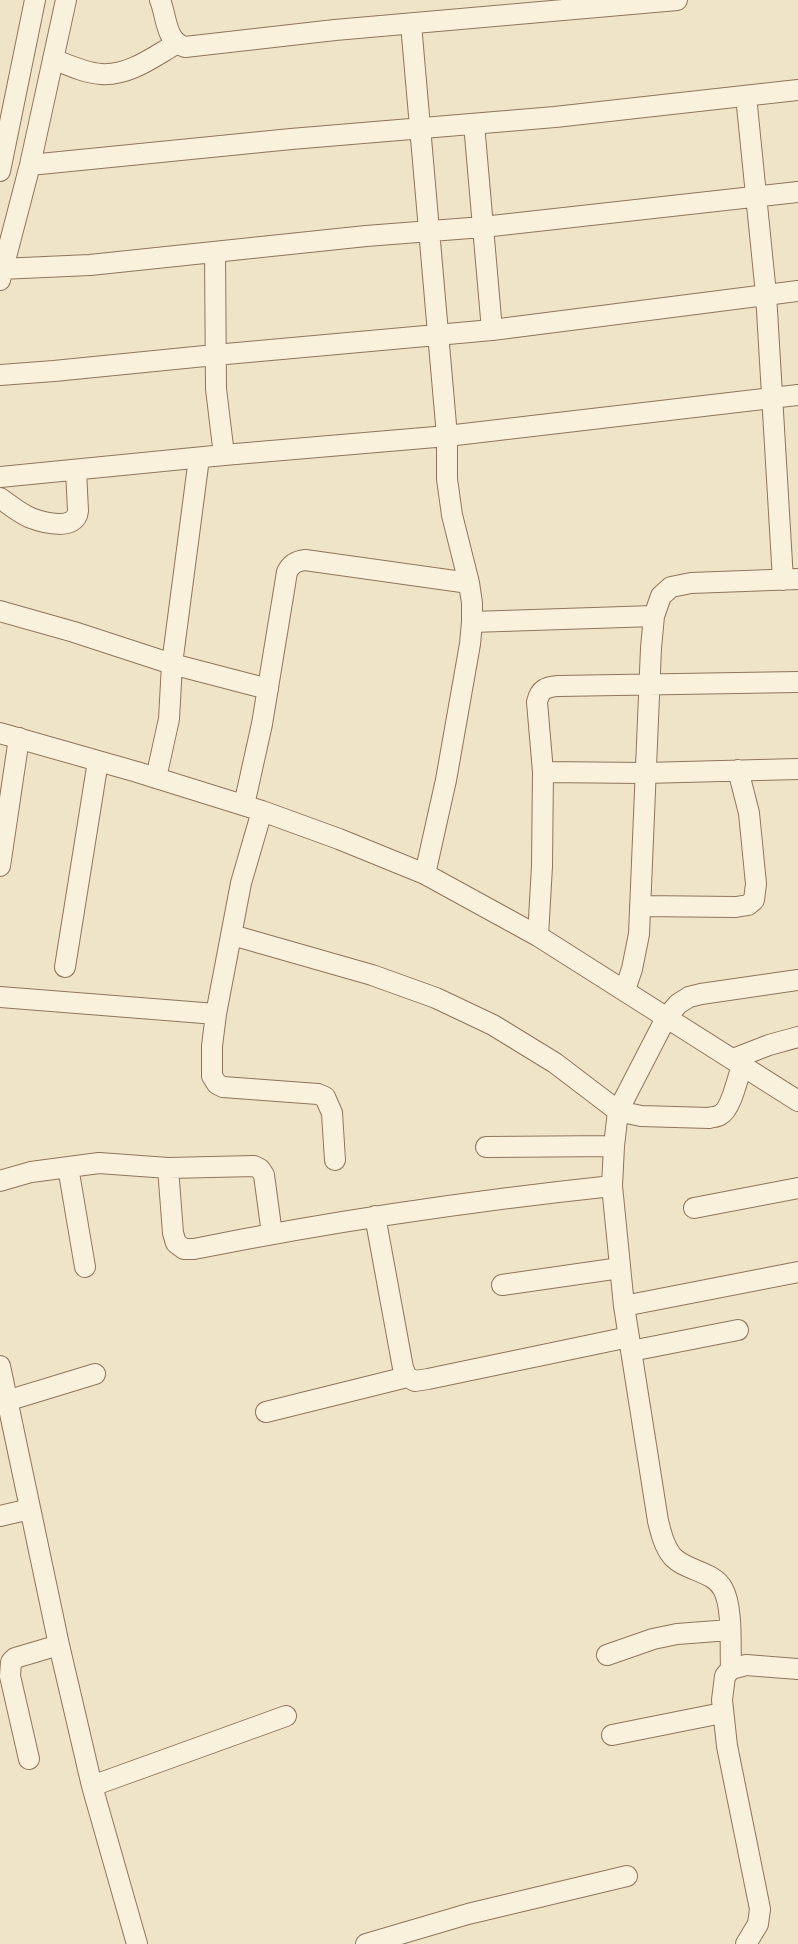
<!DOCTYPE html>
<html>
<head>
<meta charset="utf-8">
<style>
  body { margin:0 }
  canvas { display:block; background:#f0e4c8 }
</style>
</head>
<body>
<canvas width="798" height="1944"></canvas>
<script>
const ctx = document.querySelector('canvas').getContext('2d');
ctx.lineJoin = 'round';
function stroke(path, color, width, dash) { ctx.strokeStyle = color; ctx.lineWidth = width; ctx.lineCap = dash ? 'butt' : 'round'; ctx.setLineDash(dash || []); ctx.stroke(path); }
const minor = new Path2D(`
  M160 0C167 17 165 41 185 47L335 30 677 0
  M411 24 447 436V479L452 515 469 583 472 603V622L470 644 446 780 425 874
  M53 59C68 65 85 73 101 74 129 76 153 57 176 44
  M746 96 766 294 783 580
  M474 124 492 330
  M30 165 291 139 555 117 798 90
  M0 171 35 0
  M215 252 216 389 224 455
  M0 269 90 265 366 236 483 227 798 192
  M0 280 30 165 66 0
  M0 375 54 371 215 355 492 330 798 291
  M0 477 224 455 447 436 798 395
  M0 498C10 505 19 513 31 518 44 523 76 531 78 511L76 470
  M0 611 74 632 172 664 268 689
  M472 622 654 616
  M0 733 137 772 262 811 339 839 425 874 538 936 798 1101
  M543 772 645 773 798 769
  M156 778 169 719 172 664 199 458
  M244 805 262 724 287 572C291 564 296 561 305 560L469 583
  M262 811 241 883 216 1014 212 1046V1076L217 1084 223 1087 318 1094 325 1097 332 1113 335 1160
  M0 866 19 738
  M640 906 736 907 748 905 754 900 756 884 749 813 738 770
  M232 935 372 975 436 998 493 1025 555 1063 618 1111 641 1116 709 1118C712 1117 717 1117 720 1115 731 1110 738 1077 742 1065
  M538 936 542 866 543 772 537 702C540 689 546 687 558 686L798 682
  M65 967 98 761
  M625 990 632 969 639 934 651 648 654 616 661 596 671 587 691 583 798 579
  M0 997 216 1014
  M733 1059 769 1045 798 1037
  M486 1147 614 1146
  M68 1167 85 1267
  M168 1168 173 1233 176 1243 184 1249H194C333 1221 471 1201 612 1186
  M0 1181 31 1172 99 1163 168 1168 254 1166 260 1169 264 1175 272 1234
  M694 1208 798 1188
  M375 1216 403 1368 407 1377 415 1381 428 1379 629 1337
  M502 1285 620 1268
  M624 1306 798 1272
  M631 1351 738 1330
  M0 1366 59 1645 92 1786 137 1944
  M0 1403 95 1374
  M266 1412 407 1377
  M0 1516 30 1509
  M607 1655 653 1639 677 1634 730 1630
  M731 1669C730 1647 733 1607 723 1589 714 1571 685 1571 672 1556 664 1546 661 1533 658 1521L624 1306 612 1186 614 1146 618 1111 666 1018 678 1004 689 997 701 994 798 980
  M612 1735 722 1713
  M29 1759 10 1676 11 1662 15 1658 59 1645
  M92 1786 286 1716
  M366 1944 468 1914 627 1876
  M746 1944 758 1924 760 1909 727 1746 722 1700 725 1676 731 1669 746 1665 798 1669`);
stroke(minor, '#8d765c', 22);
stroke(minor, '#faf1dc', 20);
</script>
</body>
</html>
